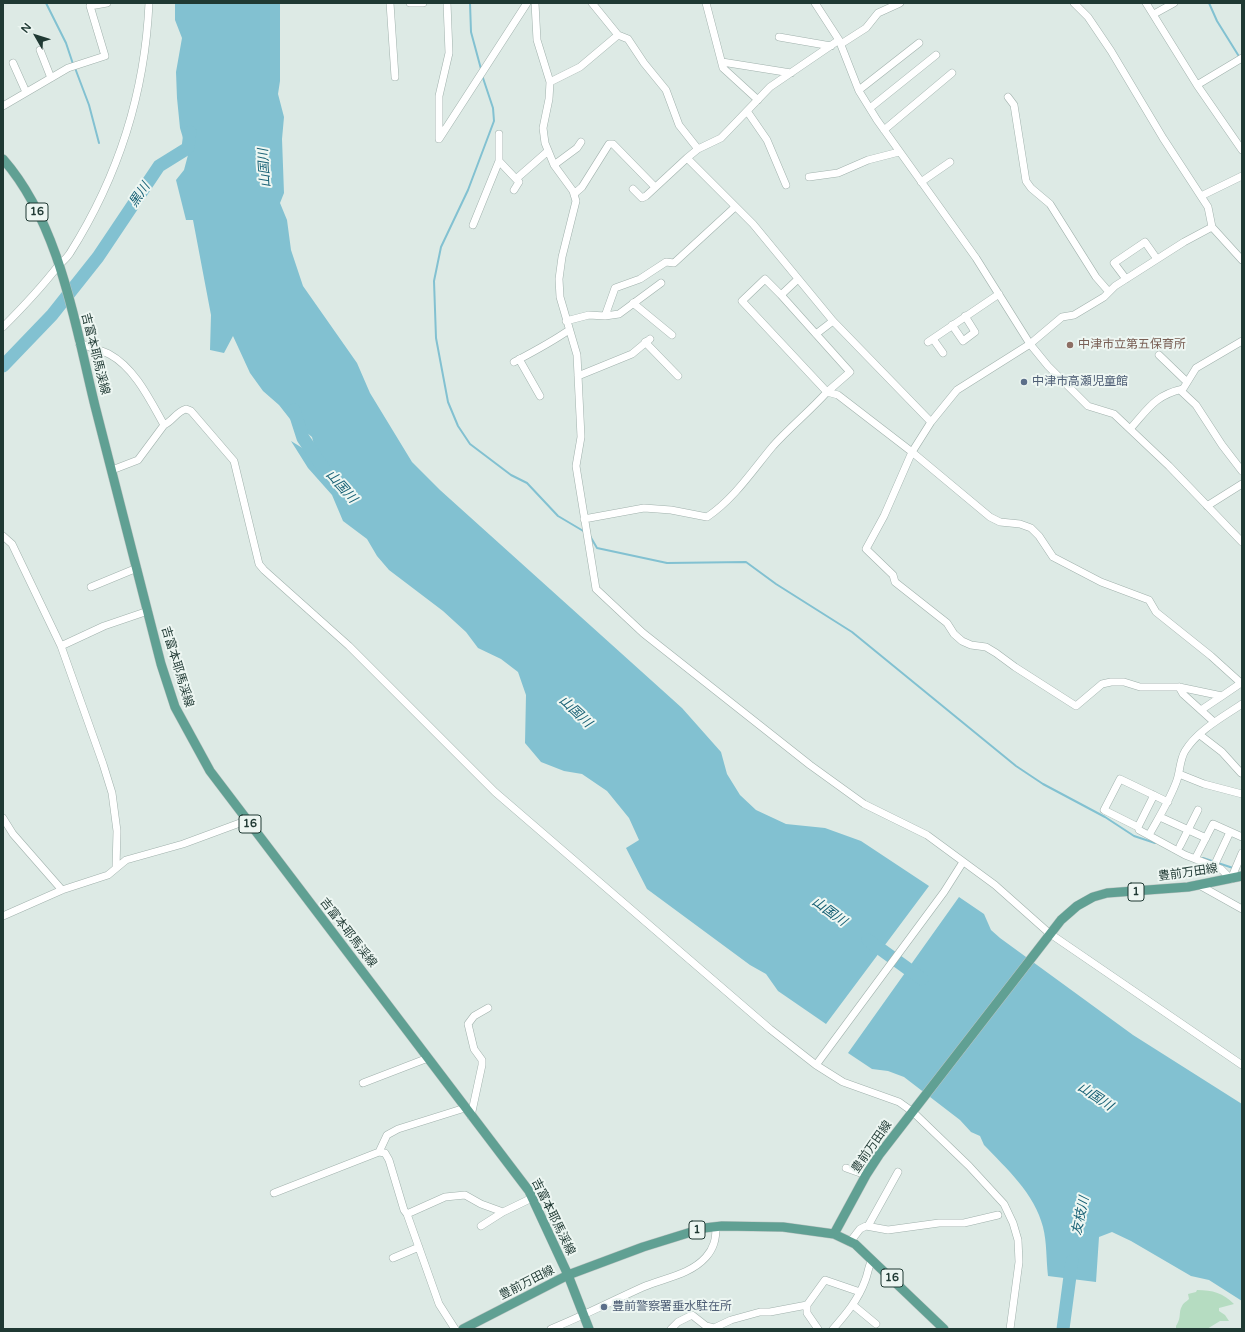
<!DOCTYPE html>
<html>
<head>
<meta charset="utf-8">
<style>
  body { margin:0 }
  #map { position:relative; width:1245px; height:1332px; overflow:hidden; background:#ddeae5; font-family:"Varela Round",sans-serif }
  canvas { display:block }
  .frame { position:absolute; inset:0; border:4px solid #1f3933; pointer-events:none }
  .north { position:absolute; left:16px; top:16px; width:40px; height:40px; -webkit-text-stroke:3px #edf6f2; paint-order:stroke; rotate:309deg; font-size:11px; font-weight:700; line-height:16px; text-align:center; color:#1f3933 }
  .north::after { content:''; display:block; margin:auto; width:14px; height:18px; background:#1f3933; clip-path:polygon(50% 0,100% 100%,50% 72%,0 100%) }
</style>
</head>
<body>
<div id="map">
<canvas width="1245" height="1332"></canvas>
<div class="frame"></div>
<div class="north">N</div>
</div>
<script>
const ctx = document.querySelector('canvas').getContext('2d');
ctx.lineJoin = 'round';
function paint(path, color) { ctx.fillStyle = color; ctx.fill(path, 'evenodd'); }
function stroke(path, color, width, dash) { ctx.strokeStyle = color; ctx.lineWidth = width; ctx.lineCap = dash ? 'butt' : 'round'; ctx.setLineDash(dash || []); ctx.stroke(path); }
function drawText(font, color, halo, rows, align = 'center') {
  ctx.font = font + ' "Varela Round","Noto Sans JP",sans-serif'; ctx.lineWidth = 4; ctx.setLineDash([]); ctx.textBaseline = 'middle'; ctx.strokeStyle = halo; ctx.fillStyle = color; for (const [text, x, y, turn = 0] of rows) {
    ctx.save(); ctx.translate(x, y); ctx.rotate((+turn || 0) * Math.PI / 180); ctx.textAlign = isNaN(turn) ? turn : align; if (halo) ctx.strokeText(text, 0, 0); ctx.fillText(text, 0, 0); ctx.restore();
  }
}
paint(new Path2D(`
  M1197 1290C1213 1290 1223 1293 1234 1304L1219 1308V1311L1225 1315 1229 1321H1220L1207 1329H1176V1326C1182 1317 1178 1313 1182 1306 1183 1303 1186 1302 1189 1299L1188 1294 1196 1292Z`), '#b5dcc1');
paint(new Path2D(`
  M175 3H280V81L278 94 284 117 282 139 284 193 280 203 287 220 291 250 303 286 357 363 370 393 412 462 440 490 682 708 721 752 727 774 740 795 756 810 786 824 825 828 861 841 929 886 826 1024 778 991 766 974 750 965 647 889 626 848 639 840 629 818 607 791 582 774 564 771 541 762 525 743 526 695 518 672 501 659 478 648 466 632 443 611 389 570 377 556 367 539 343 521 332 495 308 468 291 441 317 457 312 437 290 419 279 405 263 391 250 373 233 336 224 353 210 350 211 315 193 220H186L176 180 184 170 188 155 180 128 177 98 176 72 182 38 175 20Z
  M959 897 984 914 991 930 1000 938 1133 1035 1242 1104V1301L1209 1280 1191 1276 1131 1241 1112 1232 1099 1237 1096 1282 1048 1276C1046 1259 1047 1243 1043 1227 1035 1194 1006 1168 984 1145L980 1136 971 1132 960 1120 904 1077 888 1071 872 1069 848 1053Z`), '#82c1d1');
stroke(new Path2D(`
  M46 3 66 43 73 64
  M470 3 471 32 481 69
  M1209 3 1217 21 1240 58
  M75 68 89 105 99 143
  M482 75 493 108 494 121 468 190 441 247 434 281 436 338 448 402 458 426 470 444 511 475 527 483 558 516 585 532
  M590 536 597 548 667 563 746 562 776 584 852 632 1016 766 1043 784 1105 817 1134 836 1155 843
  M1203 858 1233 868`), '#82c1d1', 2);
stroke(new Path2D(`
  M3 366 52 315 98 257 159 166 188 148 190 132
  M294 410 303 438 324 469
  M868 940 922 979
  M1063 1329 1072 1261`), '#82c1d1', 13);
const minor = new Path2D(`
  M390 3 395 77
  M410 3H423
  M447 3 449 53 439 96V139L527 3
  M535 3 537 40 550 82 549 99 543 128 545 143 554 165 573 191 576 201 562 257 559 279 560 297 577 355 581 437 576 466 596 589 643 633 810 765 864 804 927 835 995 885 1049 933 1242 1065
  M706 3 723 68 758 100
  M815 3 839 40 859 91 877 120 976 258 1030 344 1048 366 1088 406 1114 414 1169 466 1242 542
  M1074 3 1088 17 1111 51 1163 138 1208 207 1212 227 1242 260
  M1146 3 1197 85 1242 150
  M1154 14 1174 3
  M618 35 628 39 644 63 666 90 679 125 698 149
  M779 37 831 46
  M839 40 770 87 721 138 698 149 687 158 753 224 833 321 931 422
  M841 44 866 28 878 13 900 3
  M40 50 51 78
  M722 62 791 73
  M13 63 26 92
  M550 82 580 67 618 35 592 3
  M1197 85 1242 58
  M859 90 919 43
  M1008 97 1014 105 1026 181 1031 188 1050 204 1096 277 1109 292
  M3 106 68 68 105 56 90 6 107 3
  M870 108 936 55
  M747 111 767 140 786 185
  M884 130 952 73
  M499 161V134
  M554 165 577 148 581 142
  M809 177 838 173 868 160 899 152
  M921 182 950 162
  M633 189 642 198 646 196 687 158
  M514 190 519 182 516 179
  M574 194 582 187 609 144H613L655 187
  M1201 196 1242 176
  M473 225 499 161 516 179 548 151
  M1212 227 1184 242 1115 286 1104 297 1074 315 1062 317 1030 344 957 390 931 422 912 452 884 516 866 549 893 575 895 582 947 623 954 634 962 641 971 645 986 647 996 653 1015 667 1076 706 1102 684 1111 682H1124L1140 687H1179L1222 696 1241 683
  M1126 279 1114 263 1145 242 1157 259
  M781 295 850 372 827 392 742 301 765 279 781 295 798 279
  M633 303 672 335
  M605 316 619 314 661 283
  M566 321 589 315 605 316 615 288 640 279 666 262 674 263 735 207
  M952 325 963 341 975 332 965 316
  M3 327C22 308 41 288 58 266 62 262 67 258 70 253 118 177 145 92 149 3
  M816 334 833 321
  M933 339 943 353
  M645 342 678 376
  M928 342 999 294
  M79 343C89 347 100 350 109 354 135 368 150 400 164 425L138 460 112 470
  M1159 355 1187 382
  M519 359 540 396
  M514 362C533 352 552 342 569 330
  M578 376 632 354 650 339
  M1180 390 1196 405 1222 445 1242 471
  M164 425C173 421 176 412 186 409L191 411 234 461 259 564 264 570 349 646 495 792 770 1029 816 1065 843 1082 899 1102 913 1112 969 1166 1004 1204 1013 1223 1018 1240 1019 1262 1010 1329
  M1130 429C1148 409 1155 395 1183 389L1196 368 1242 341
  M1207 506 1242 484
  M584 519 644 508 671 510 707 517C734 499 752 471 773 446 790 427 810 411 827 392L838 395 912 452 990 517 1000 522 1020 524 1031 528 1039 536 1053 557 1101 582 1149 600 1156 612 1211 656 1242 684
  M3 536 12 544 61 646 103 764 112 793 117 831 116 868
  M91 587 137 568
  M61 646 104 626 148 611
  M1179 687 1183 694 1214 722
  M1201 710 1222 696
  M1200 735 1222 752 1241 773
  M1179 774 1204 784 1242 794
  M1168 802 1120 779 1104 810 1138 827 1139 830 1185 855 1221 869 1231 879 1242 853
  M1160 817 1206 838
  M3 818 13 834 62 890
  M1138 827 1154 795
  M1149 835C1159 817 1170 800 1177 780 1180 771 1180 759 1185 751 1198 730 1223 717 1242 704
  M1180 846 1198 810
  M1195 859 1213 824 1242 837
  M1214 866 1230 832
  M1199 885 1242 909
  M3 916 62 890 108 875 126 860 183 844 248 820
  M816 1065 944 892 963 862
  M363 1083 428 1058
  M471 1116 482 1065V1060L474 1049 468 1024 474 1016 488 1008
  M379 1152 387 1135 398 1129 465 1108
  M846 1168 866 1175
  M274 1193 379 1152 385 1153 389 1160 404 1210 407 1214
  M481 1226 503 1212
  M868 1226 898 1172
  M850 1242 860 1229 866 1226 888 1230 939 1223H964L998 1215
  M393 1258 419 1247
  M807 1305V1313L818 1329
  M853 1305 876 1324
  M455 1329 439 1304 407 1214 445 1197 465 1195 481 1204 503 1212 532 1198
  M551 1329C583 1316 612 1301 643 1287 664 1278 690 1275 706 1257 714 1248 716 1239 716 1227
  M671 1329 678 1322 692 1315 706 1326 714 1328 731 1320 760 1312H770L807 1305 825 1280 860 1292
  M833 1329C846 1314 858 1300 865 1281 868 1274 868 1267 872 1260`);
const major = new Path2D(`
  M3 159C60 224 75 325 95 406 117 492 139 578 161 664L175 707 210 771 529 1191 568 1275 589 1329
  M834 1234 866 1175 879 1155 1061 920 1077 906 1093 897 1107 893 1188 887 1242 876
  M463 1329 568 1275 643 1247 704 1228 722 1226 783 1227 834 1234 855 1244 944 1329`);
stroke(minor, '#a0b1ac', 8);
stroke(major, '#bcc4c2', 10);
stroke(minor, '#fff', 7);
stroke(major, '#60a093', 9);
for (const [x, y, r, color] of [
  [1070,345,4,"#8d6e63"],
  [1024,382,4,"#5c6f8a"],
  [604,1307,4,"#5c6f8a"]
]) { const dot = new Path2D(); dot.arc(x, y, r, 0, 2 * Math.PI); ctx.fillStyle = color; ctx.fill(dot); stroke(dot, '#edf6f2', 1.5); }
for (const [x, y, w] of [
  [37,212,22],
  [250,824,22],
  [1136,892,16],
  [697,1230,16],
  [892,1278,22]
]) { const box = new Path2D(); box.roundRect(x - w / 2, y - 9, w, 18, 3); ctx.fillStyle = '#edf6f2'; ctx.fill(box); stroke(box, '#1f3933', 1); }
drawText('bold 11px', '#1f3933', null, [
  ["16",37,212],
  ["16",250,824],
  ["1",1136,892],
  ["1",697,1230],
  ["16",892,1278]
]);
drawText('12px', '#785e54', '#edf6f2', [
  ["中津市立第五保育所",1078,345]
], 'left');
drawText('12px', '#1f3933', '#edf6f2', [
  ["吉富本耶馬渓線",95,354,76],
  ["吉富本耶馬渓線",177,667,73],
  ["豊前万田線",1188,873,-8],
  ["吉富本耶馬渓線",348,933,52],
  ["豊前万田線",872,1147,-55],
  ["吉富本耶馬渓線",553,1217,64],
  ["豊前万田線",527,1283,-27]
]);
drawText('12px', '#4e5e75', '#edf6f2', [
  ["中津市高瀬児童館",1032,382],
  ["豊前警察署垂水駐在所",612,1307]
], 'left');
drawText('italic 13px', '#186175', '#edf6f2', [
  ["山国川",265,168,-94],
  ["黒川",140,195,-56],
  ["山国川",341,487,48],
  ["山国川",575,712,43],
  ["山国川",829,912,36],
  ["山国川",1095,1097,34],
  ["友枝川",1081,1216,-78]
]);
</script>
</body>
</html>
